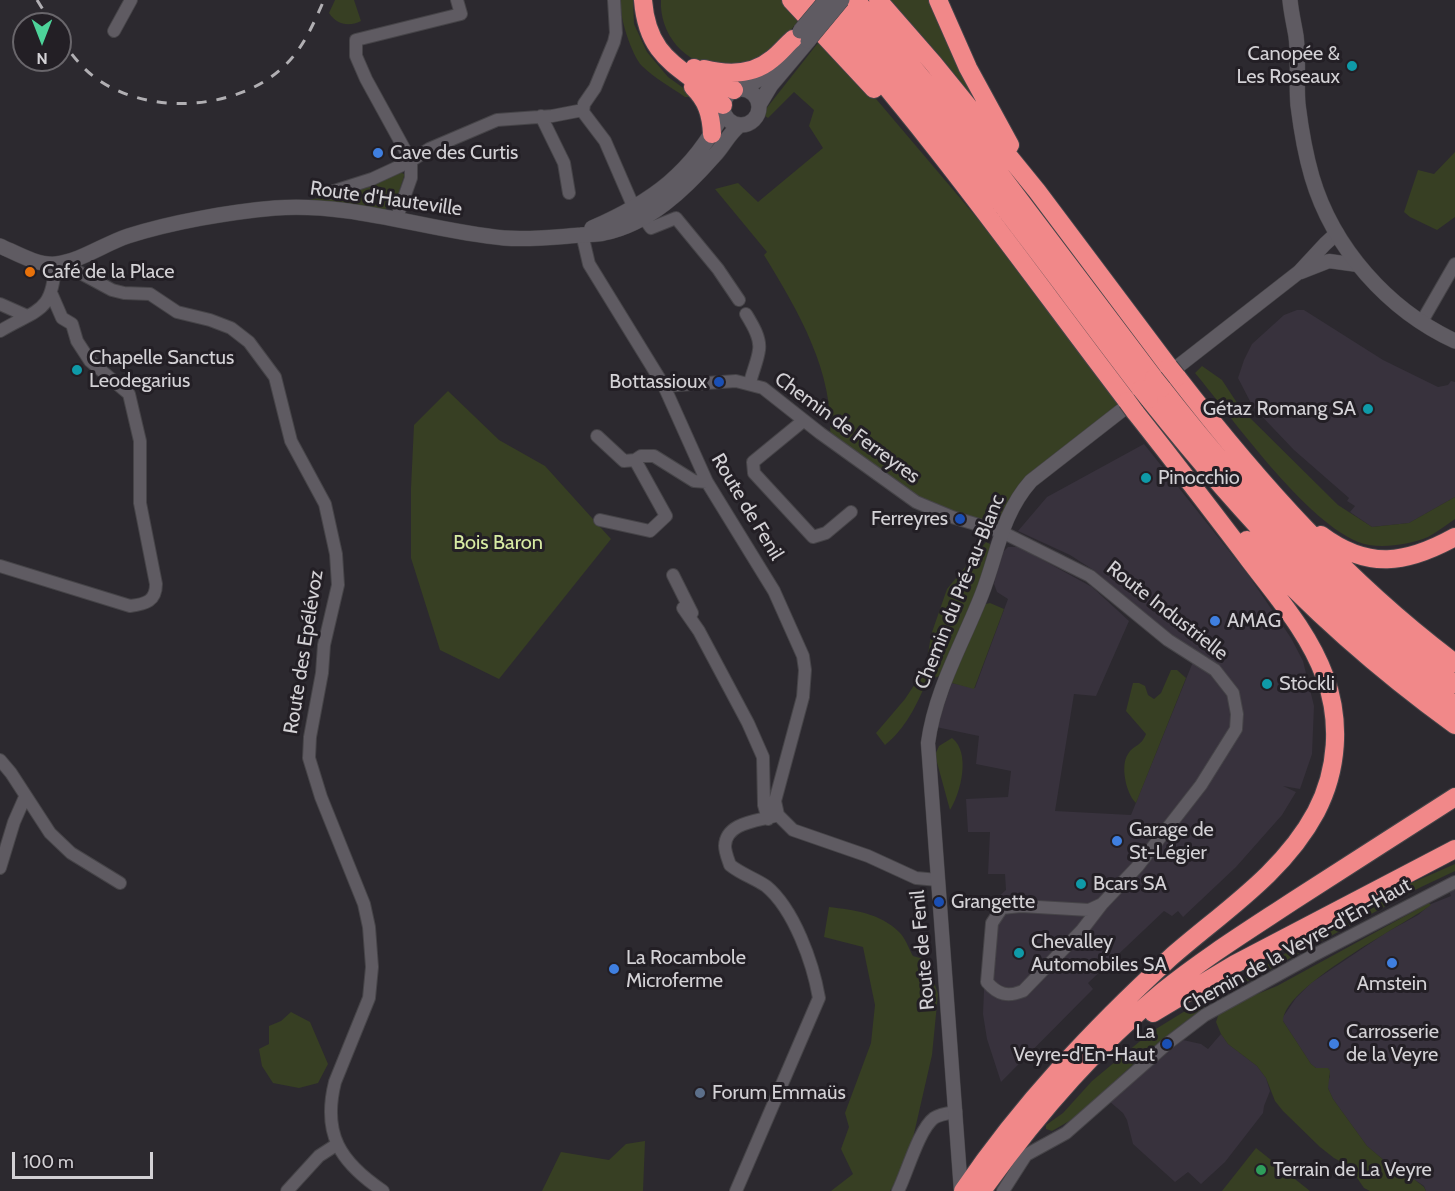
<!DOCTYPE html>
<html>
<head>
<meta charset="utf-8">
<style>
  body { margin:0 }
  #map { position:relative; width:1455px; height:1191px; overflow:hidden; background:#2c292f; font-family:Cabin,sans-serif }
  canvas { display:block }
  .north { position:absolute; left:12px; top:12px; width:60px; height:60px; box-sizing:border-box; background:#231f25; border:2px solid #69666b; border-radius:50%; rotate:180deg; font-size:16px; font-weight:700; line-height:24px; text-align:center; color:#d3d1d5 }
  .north::after { content:''; display:block; margin:auto; width:21px; height:27px; background:#4dd39a; clip-path:polygon(50% 0,100% 100%,50% 72%,0 100%) }
  .scale { position:absolute; left:12px; top:1152px; width:141px; height:27px; box-sizing:border-box; border:3px solid #d3d1d5; border-top:0; padding-left:8px; font-size:18px; line-height:21px; white-space:nowrap; color:#d3d1d5; -webkit-text-stroke:4px #231f25; paint-order:stroke }
</style>
</head>
<body>
<div id="map">
<canvas width="1455" height="1191"></canvas>
<div class="north">N</div>
<div class="scale">100 m</div>
</div>
<script>
const ctx = document.querySelector('canvas').getContext('2d');
ctx.lineJoin = 'round';
function paint(path, color) { ctx.fillStyle = color; ctx.fill(path, 'evenodd'); }
function stroke(path, color, width, dash) { ctx.strokeStyle = color; ctx.lineWidth = width; ctx.lineCap = dash ? 'butt' : 'round'; ctx.setLineDash(dash || []); ctx.stroke(path); }
function drawText(font, color, halo, rows, align = 'center') {
  ctx.font = font + ' Cabin,sans-serif'; ctx.lineWidth = 6; ctx.setLineDash([]); ctx.textBaseline = 'middle'; ctx.strokeStyle = halo; ctx.fillStyle = color; for (const [text, x, y, turn = 0] of rows) {
    ctx.save(); ctx.translate(x, y); ctx.rotate((+turn || 0) * Math.PI / 180); ctx.textAlign = isNaN(turn) ? turn : align; if (halo) ctx.strokeText(text, 0, 0); ctx.fillText(text, 0, 0); ctx.restore();
  }
}
paint(new Path2D(`
  M1297 310H1304L1383 360 1438 387 1448 385 1451 381 1455 382V497L1409 523 1372 527 1350 512 1355 506 1347 501 1349 498 1294 450 1253 407 1238 378 1244 360 1252 344 1284 315Z
  M1144 444 1249 576 1291 638 1303 661 1314 706 1312 754 1300 789 1283 786 1296 792 1282 815 1236 867 1183 917 1178 911 1172 916 1164 911 1088 983 1093 989 1001 1082 987 1039 983 1014 986 944 996 899 1006 890 1005 874H988L990 832H968L966 799 1008 797 1011 771 976 764 979 736 936 727 952 683 975 688 1008 599 997 592 994 584 1001 554 1008 547H1019L1092 587 1129 621 1096 696 1074 694 1055 811 1131 815 1197 652 1153 623 1095 571 1070 555 1018 531 1047 497Z
  M1455 887V1191H1426L1424 1186 1415 1180 1399 1173 1367 1146 1333 1099 1328 1088 1327 1082 1330 1077 1328 1068H1316L1311 1064 1283 1021V1017L1296 998 1311 983 1387 932 1418 915 1431 904 1451 896 1449 890Z
  M1221 1034 1228 1044 1257 1066 1266 1078 1270 1091 1264 1106 1263 1113 1225 1162 1201 1184 1188 1172 1175 1182 1133 1144 1127 1120 1123 1113 1109 1101 1183 1040 1201 1044 1208 1049Z`), '#38323d');
paint(new Path2D(`
  M335 0H354L361 21C349 27 337 25 329 13Z
  M621 0H633L634 24 647 52 668 77 689 92 693 97H685C671 87 654 78 642 66 632 56 618 14 621 0Z
  M661 0H784L800 18C793 27 785 39 777 47 772 51 766 53 760 56 747 62 734 66 720 66 685 66 659 33 661 0Z
  M886 0H932L986 116Z
  M821 39 877 100 983 225 1124 410 1031 481 1002 532 940 513 830 441C835 372 798 311 764 255L767 252 715 189 738 183 758 202 823 148 809 126 814 110 794 92 768 118 762 114Z
  M1455 152V217L1437 230 1410 217 1404 212 1418 170 1434 174Z
  M400 169 403 174 405 173 396 201 384 210 309 200 328 196Z
  M1202 366 1222 380 1241 409 1338 505 1372 527 1409 523 1455 497V519C1446 525 1437 532 1428 537 1411 544 1387 548 1369 545 1314 535 1232 417 1195 373Z
  M448 391 499 440 545 466 611 539 499 679 440 650 411 558V488L414 425Z
  M986 542 990 544 994 557 978 606 990 603 1004 609 974 689 952 683 949 672 927 681C916 706 906 728 885 745L876 733 905 699 926 667 931 635 947 589Z
  M1171 670H1177L1186 678 1136 803C1126 794 1120 765 1128 754 1134 744 1140 748 1146 734L1126 711 1133 683H1139L1145 686 1148 695 1154 699 1161 693Z
  M952 738C971 752 961 793 950 810L935 755 939 746Z
  M1455 864V871L1419 888 1213 1000 1144 1054 1078 1116 1052 1131 1046 1129V1125L1063 1113 1092 1081 1151 1032 1211 995 1407 885Z
  M1429 903 1431 905C1402 926 1284 986 1283 1021L1311 1064 1316 1068H1328L1330 1071 1328 1088 1333 1099 1367 1146 1399 1173 1415 1180 1424 1187 1426 1191H1370L1364 1188 1349 1166 1334 1158 1320 1147 1283 1111 1275 1101 1266 1078 1257 1066 1228 1044 1221 1034 1216 1022 1219 1013 1255 995 1277 986Z
  M829 907C854 910 880 913 899 932 905 937 909 949 913 956L927 960 938 994 932 1055 913 1138 897 1179 890 1191H831L853 1174 841 1149 849 1127 845 1113 871 1043 875 1005 863 947 824 937Z
  M291 1012 310 1022 328 1064 318 1083 299 1088 273 1083 262 1066 259 1049 269 1044V1026L281 1021Z
  M645 1141 643 1191H542L561 1152 609 1160 626 1144Z
  M1256 1148 1310 1191H1222Z`), '#373f23');
const minor = new Path2D(`
  M614 0 616 33 614 42 595 88 584 104 583 112 605 141 634 208
  M114 31 131 0
  M541 116 564 163 569 193
  M328 193 372 179 411 161 429 149 497 120 552 116 583 110
  M643 217 651 228 676 218 718 269 739 300
  M396 220 411 178V161L366 79 356 56V40L461 14 457 0
  M582 234 589 264 664 386 707 482 774 591 803 656 805 670 803 697 775 801 778 815 793 830 868 856 916 878 938 880
  M67 261 75 270 112 290 124 293 150 294 177 312 210 320 231 328 249 342 275 377 291 441 325 504 336 554 338 585 324 645 322 673 310 737 309 758 321 797 364 904 369 927 372 967 369 998 335 1082C322 1134 340 1162 383 1191
  M0 304 27 316
  M746 314C752 324 761 338 759 350 758 360 752 373 750 383
  M1421 323 1455 264
  M0 331C37 309 53 313 55 264
  M664 386 736 381 763 388 820 433 916 502 952 517 1002 532 1090 576 1168 640 1215 670 1233 693 1237 714 1236 729 1201 785 1138 866 1102 904 1082 930 1023 991C1008 997 998 995 987 982L992 923 1002 908 1021 906 1089 910 1102 904
  M803 421 753 462 754 473 813 537 826 533 851 512
  M597 436 624 461 635 460 641 456H654L694 481 707 482
  M600 520 650 531 666 516 635 460
  M0 566 130 606C146 604 156 601 156 584L140 503V441L129 394 90 361 77 341 72 324 62 318 52 295
  M673 575 692 613
  M683 608 699 631 748 723 763 757 764 805 768 819
  M0 760 11 773 50 833 71 853 120 883
  M0 868 14 822 25 797
  M287 1191 319 1156 336 1145
  M736 1191 819 998C813 963 794 909 766 886 754 878 741 874 730 865 728 859 725 852 725 846 726 821 761 821 778 815
  M898 1191C907 1173 919 1129 934 1118 940 1114 949 1113 956 1112
  M1003 1191 1026 1155 1066 1133 1167 1044 1205 1015 1312 956 1455 882`);
const tertiary = new Path2D(`
  M1301 272 1329 261 1358 265
  M961 1191 928 743C935 690 963 643 982 594 998 553 1001 515 1031 481L1299 272 1325 244 1337 233`);
const secondary = new Path2D(`
  M1290 0C1291 12 1294 24 1296 36 1299 59 1296 82 1298 105 1301 129 1305 153 1312 177 1333 248 1388 310 1455 341
  M723 107a18 18 0 1 1 36 0a18 18 0 1 1-36 0Z
  M742 89 759 79 780 60
  M759 105 771 85 808 41
  M592 228C652 202 693 172 723 113
  M0 246C16 253 38 266 56 264 81 261 104 244 128 236 172 222 229 212 275 208 353 202 428 231 504 238 531 240 555 237 581 235 589 234 596 235 604 233 649 224 685 189 714 156 724 146 728 134 740 125`);
const motorway = new Path2D(`
  M643 0C648 64 686 66 723 105
  M791 0 874 89
  M811 0C926 126 1024 266 1127 401
  M833 0C945 122 1041 258 1141 389
  M856 0 975 141 1154 378
  M878 0 933 63 1037 191 1169 367
  M938 0 968 68 1010 145
  M694 68 734 90
  M704 69C728 75 753 75 772 59 780 53 786 45 793 39
  M693 87C707 101 711 114 712 134
  M1177 377C1259 483 1348 583 1455 663
  M1162 388C1248 498 1342 600 1455 684
  M1149 399C1241 514 1336 618 1455 705
  M1321 535C1368 570 1406 564 1455 537
  M1247 540C1310 609 1379 670 1455 725
  M1153 1013 1235 964 1455 849
  M963 1191C1022 1104 1093 1029 1170 958 1221 913 1283 874 1316 812 1338 770 1341 721 1325 677 1309 633 1278 598 1250 561 1212 511 1174 461 1135 412
  M982 1191C1034 1118 1093 1049 1162 992 1204 958 1249 930 1293 901 1347 866 1401 832 1455 797`);
stroke(minor, '#464448', 14);
stroke(tertiary, '#464448', 15);
stroke(secondary, '#464448', 16);
stroke(motorway, '#464448', 20);
stroke(minor, '#5f5b62', 12);
stroke(tertiary, '#5f5b62', 14);
stroke(secondary, '#5f5b62', 15);
stroke(motorway, '#f18889', 18);
stroke(new Path2D(`
  M37 0 52 24
  M60 38C71 54 83 70 100 81 151 115 235 110 281 69 302 51 313 25 324 0`), '#b1afb3', 3, [10, 10]);
const secondaryBridge = new Path2D(`
  M800 31 826 0
  M808 41 842 0`);
const motorwayBridge = new Path2D(`
  M1169 367 1177 377
  M1154 378 1162 388
  M1141 389 1149 399
  M1127 401 1135 412`);
stroke(secondaryBridge, '#464448', 16, []);
stroke(motorwayBridge, '#464448', 20, []);
stroke(secondaryBridge, '#5f5b62', 15);
stroke(motorwayBridge, '#f18889', 18);
for (const [x, y, r, color] of [
  [1352,66,6,"#0f9aa8"],
  [378,153,6,"#3f7fe0"],
  [30,272,6,"#e8710a"],
  [77,370,6,"#0f9aa8"],
  [719,382,6,"#1a4fb4"],
  [1368,409,6,"#0f9aa8"],
  [1146,478,6,"#0f9aa8"],
  [960,519,6,"#1a4fb4"],
  [1215,621,6,"#3f7fe0"],
  [1267,684,6,"#0f9aa8"],
  [1117,841,6,"#3f7fe0"],
  [1081,884,6,"#0f9aa8"],
  [939,902,6,"#1a4fb4"],
  [1019,953,6,"#0f9aa8"],
  [1392,963,6,"#3f7fe0"],
  [614,969,6,"#3f7fe0"],
  [1167,1044,6,"#1a4fb4"],
  [1334,1044,6,"#3f7fe0"],
  [700,1093,6,"#5c6f8a"],
  [1261,1170,6,"#2e9e5b"]
]) { const dot = new Path2D(); dot.arc(x, y, r, 0, 2 * Math.PI); ctx.fillStyle = color; ctx.fill(dot); stroke(dot, '#231f25', 2); }
drawText('20px', '#d3d1d5', '#231f25', [
  ["Canopée &",1340,54,"right"],
  ["Les Roseaux",1340,77,"right"],
  ["Cave des Curtis",390,153],
  ["Café de la Place",42,272],
  ["Chapelle Sanctus",89,358],
  ["Leodegarius",89,381],
  ["Bottassioux",707,382,"right"],
  ["Gétaz Romang SA",1356,409,"right"],
  ["Pinocchio",1158,478],
  ["Ferreyres",948,519,"right"],
  ["AMAG",1227,621],
  ["Stöckli",1279,684],
  ["Garage de",1129,830],
  ["St-Légier",1129,853],
  ["Bcars SA",1093,884],
  ["Grangette",951,902],
  ["Chevalley",1031,942],
  ["Automobiles SA",1031,965],
  ["La Rocambole",626,958],
  ["Microferme",626,981],
  ["Amstein",1392,984,"center"],
  ["La",1155,1032,"right"],
  ["Veyre-d'En-Haut",1155,1055,"right"],
  ["Carrosserie",1346,1032],
  ["de la Veyre",1346,1055],
  ["Forum Emmaüs",712,1093],
  ["Terrain de La Veyre",1273,1170]
], 'left');
drawText('20px', '#d3d1d5', '#231f25', [
  ["Route d'Hauteville",386,199,8],
  ["Chemin de Ferreyres",847,428,36],
  ["Route de Fenil",747,507,59],
  ["Chemin du Pré-au-Blanc",960,592,-68],
  ["Route Industrielle",1167,611,38],
  ["Route des Epélévoz",304,652,-81],
  ["Chemin de la Veyre-d'En-Haut",1297,946,-29],
  ["Route de Fenil",923,950,-95]
]);
drawText('20px', '#d7eba3', '#231f25', [
  ["Bois Baron",498,543]
]);
</script>
</body>
</html>
